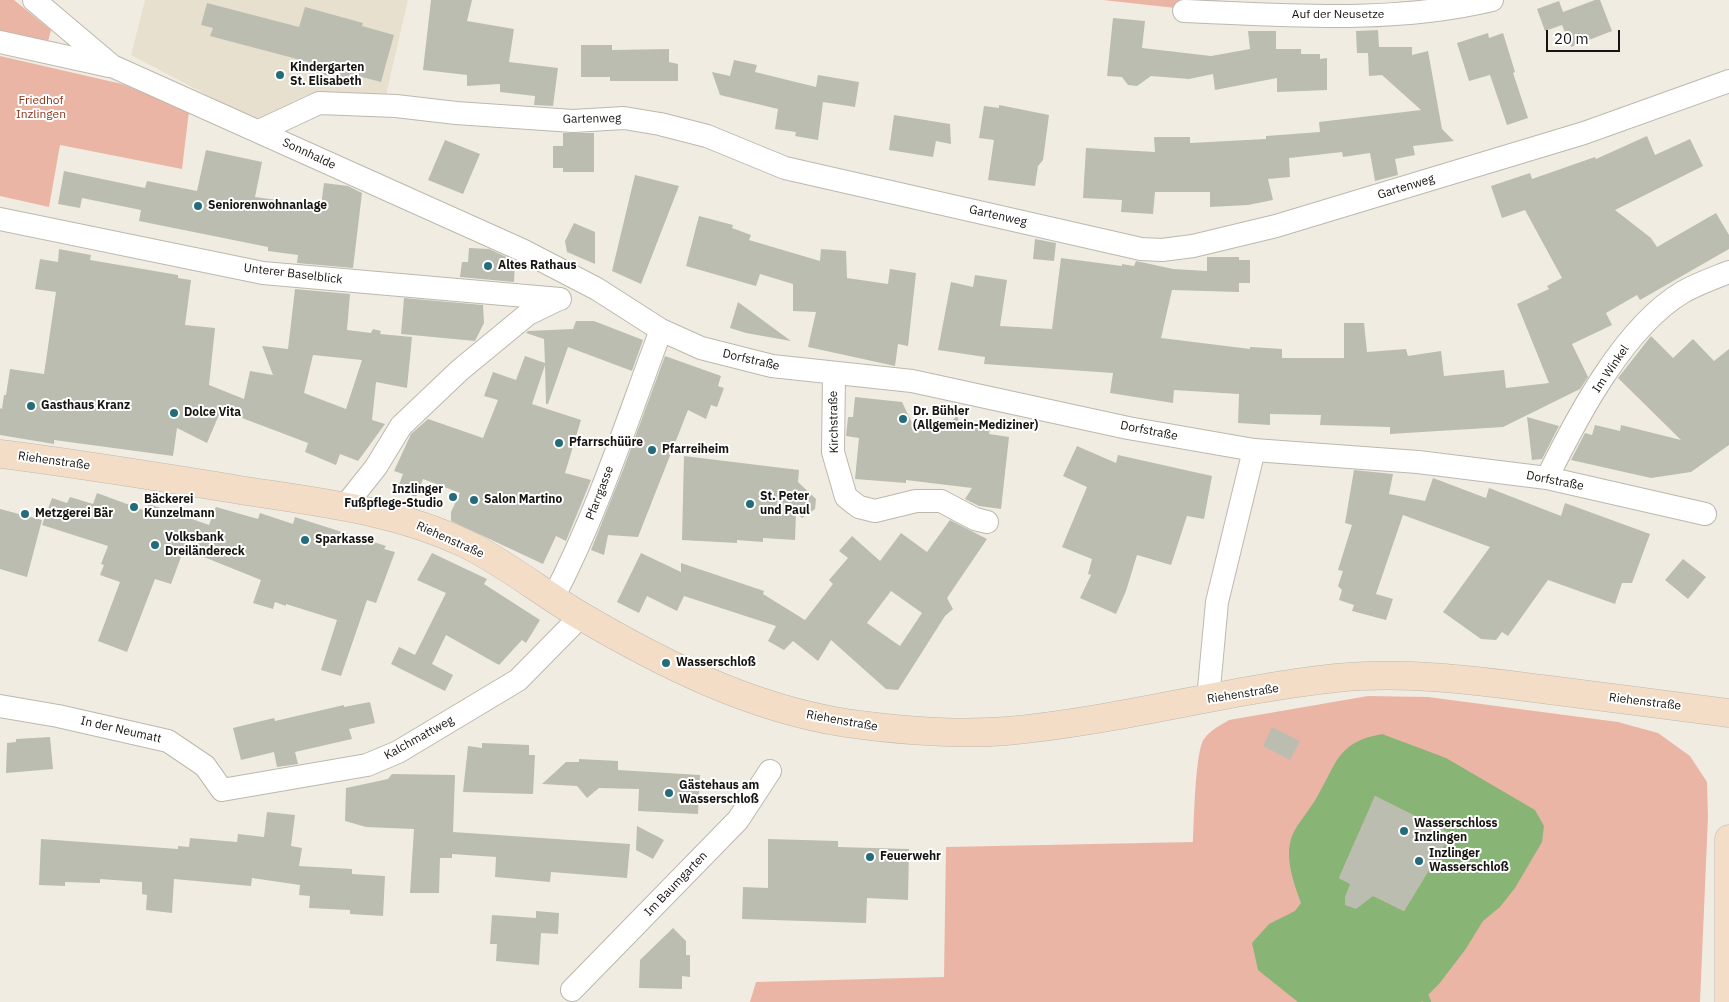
<!DOCTYPE html>
<html>
<head>
<meta charset="utf-8">
<style>
  body { margin:0 }
  #map { position:relative; width:1729px; height:1002px; overflow:hidden; background:#f1ece1; font-family:"IBM Plex Sans",sans-serif }
  canvas { display:block }
  .scale { position:absolute; left:1546px; top:30px; width:74px; height:22px; box-sizing:border-box; border:2px solid #171511; border-top:0; padding-left:6px; font-size:15px; line-height:18px; white-space:nowrap; color:#171511; -webkit-text-stroke:4px #fff; paint-order:stroke }
</style>
</head>
<body>
<div id="map">
<canvas width="1729" height="1002"></canvas>
<div class="scale">20 m</div>
</div>
<script>
const ctx = document.querySelector('canvas').getContext('2d');
ctx.lineJoin = 'round';
function paint(path, color) { ctx.fillStyle = color; ctx.fill(path, 'evenodd'); }
function stroke(path, color, width, dash) { ctx.strokeStyle = color; ctx.lineWidth = width; ctx.lineCap = dash ? 'butt' : 'round'; ctx.setLineDash(dash || []); ctx.stroke(path); }
function drawText(font, color, halo, rows, align = 'center') {
  ctx.font = font + ' "IBM Plex Sans",sans-serif'; ctx.lineWidth = 4; ctx.setLineDash([]); ctx.textBaseline = 'middle'; ctx.strokeStyle = halo; ctx.fillStyle = color; for (const [text, x, y, turn = 0] of rows) {
    ctx.save(); ctx.translate(x, y); ctx.rotate((+turn || 0) * Math.PI / 180); ctx.textAlign = isNaN(turn) ? turn : align; if (halo) ctx.strokeText(text, 0, 0); ctx.fillText(text, 0, 0); ctx.restore();
  }
}
paint(new Path2D(`
  M145 0H408L386 95 309 94 259 118 245 115 131 55Z`), '#e8e0ce');
paint(new Path2D(`
  M0 0H14L51 30 47 45 0 35Z
  M1103 0H1183L1184 9Z
  M0 56 122 84 189 111 182 169 60 145 49 207 0 196Z
  M1368 696 1428 697 1618 722 1658 733 1690 756 1707 782 1708 816 1700 1002H750L756 982 944 977 946 847 1193 842C1194 824 1195 751 1204 739 1210 730 1221 725 1229 720Z`), '#ebb5a5');
paint(new Path2D(`
  M1382 734 1446 758 1535 810 1544 826 1542 842 1515 888 1500 907 1483 921 1465 950 1439 984 1421 1002H1298L1258 970 1252 943 1269 924 1295 911 1301 903C1294 884 1284 857 1292 836 1298 822 1310 810 1317 797 1337 763 1337 742 1382 734ZM1375 796 1451 834 1404 911 1359 889 1365 900 1357 908 1349 906 1359 888 1339 878Z`), '#88b475');
stroke(new Path2D(`
  M1425 997 1427 1002`), '#88b475', 8);
paint(new Path2D(`
  M431 0H472L467 21 514 29 509 62 558 68 553 106 534 105 535 96 500 92V84L467 86V75L423 70Z
  M1595 0H1600L1612 31 1571 47 1562 25 1545 31 1537 9 1559 1 1563 12Z
  M207 3 299 27 305 7 363 23 362 26 394 35 381 82 350 74 348 81 310 71 312 63 210 36 213 28 201 25Z
  M1113 18 1145 21 1142 48 1211 56 1250 49 1248 31H1276V49H1301V54H1320V59L1327 58V90L1277 92V78L1215 90 1213 74 1189 79 1151 76 1137 86 1128 85 1122 77 1107 76Z
  M1378 30 1379 47H1412V55L1428 51 1442 129 1454 141 1413 146 1415 155 1395 159 1398 175 1375 181 1370 153 1343 157 1342 152 1289 158 1290 177 1268 179 1273 200 1248 205 1210 207V192H1155L1153 214 1121 212 1122 200 1083 198 1086 148 1155 152 1154 137H1190V143L1266 139V136L1320 132 1319 122 1421 110 1382 75 1369 76 1368 53H1357L1356 31Z
  M1488 33 1489 38 1503 33 1515 72 1513 73 1528 118 1507 125 1490 75 1469 81 1457 43Z
  M581 45H612V50L669 49V62L678 64V81H610V77H581Z
  M734 60 757 65 755 72 816 87 818 75 859 82 855 107 823 102 818 140 795 136 796 132 775 129 778 109 720 95 712 72 730 76Z
  M999 105 1049 115 1043 160 1038 166 1035 186 988 180 994 140 979 138 984 106 999 108Z
  M894 115 950 124 951 144 936 141 933 157 889 150Z
  M563 133H594V172H563V168H553V146H563Z
  M1647 136 1655 155 1690 139 1703 166 1615 210 1651 238 1657 247 1716 213 1729 235V249L1640 300 1637 295 1606 313 1612 325 1572 344 1588 377 1580 389 1503 427 1390 434V427L1320 425 1321 415 1270 414V425L1238 423 1239 394 1174 390 1173 403 1110 393 1113 373 984 364 985 357 938 350 951 282 973 287 975 275 1007 280 1000 326 1052 329 1061 258 1122 266V264L1134 266 1136 261 1173 269 1207 271V257H1239V260H1250V283H1239V292L1172 290 1161 338 1250 349V347L1282 349V358H1344V323H1364L1367 352 1406 349 1408 356 1441 351 1444 376 1504 370 1506 388 1549 383 1517 304 1549 289 1547 286 1562 278 1525 210 1502 218 1491 186 1530 173 1532 179 1595 157 1596 159Z
  M445 140 480 154 463 194 428 180Z
  M206 150 262 162 255 197 321 206 324 183 348 186 362 193 353 268 297 263 298 255 268 251V247L139 221 141 210 82 198 80 208 58 204 64 171 145 188 147 181 197 191Z
  M635 175 679 186 641 284 612 271Z
  M699 216 733 225 732 228 751 235 749 240 820 261 821 249 846 251 847 278 888 284 890 269 916 273 908 346 898 344 895 366 808 347 816 312 793 311V284L760 274 756 286 686 266Z
  M574 223 595 232V264L567 252 565 241Z
  M1035 239 1056 243 1054 261 1033 259Z
  M469 248 489 249 515 261 514 282 460 277 462 262H468Z
  M59 249 91 255 90 260 178 275V278L191 280 185 325 215 328 209 385 244 399 250 371 273 375 262 346 288 349 295 289 350 294 347 330 371 333 373 329 381 331 380 334 412 337 407 388 376 382 372 420 385 424 358 461 340 454 336 465 305 452 308 443 221 410 207 443 177 428 173 456 54 440V444L0 435V408L2 409 4 395H6L10 369 44 374 56 292 35 289 40 259 58 262ZM313 355 362 360 346 409 304 393Z
  M404 298 483 305 484 323 475 341 401 334Z
  M738 302 791 341 746 333 730 328Z
  M576 321H594L643 340 632 371 568 347 548 404H546L545 365 532 404 581 420 565 473 591 480 566 541 556 536 543 564 451 521V512L460 493 423 479 416 497 397 490 403 474 394 471 411 434 428 419 483 438 498 400 484 396 493 372 516 380 525 356 545 363 544 339 526 333 528 331 573 329Z
  M1651 336 1673 358 1693 339 1714 361 1729 349V445L1691 472 1651 478 1571 460 1585 433 1592 435 1595 425 1620 431 1621 425 1681 440 1618 378Z
  M665 356 721 376 718 386 724 388 717 407 711 405 706 419 688 410 638 537 608 535 604 555 591 550 623 470Z
  M855 397 902 402 913 425 944 428 957 416 961 426 990 429 989 434 1009 437 1001 509 979 506 965 499 972 488 906 480V483L855 479 859 438 846 436 848 417H853Z
  M1527 417 1559 426 1542 459 1532 460Z
  M1077 446 1116 463 1118 455 1212 476 1204 519 1187 516 1171 565 1137 555 1126 591 1116 614 1080 598 1091 575 1088 574 1092 559 1062 547 1087 487 1063 476Z
  M684 456 799 470 798 482 816 499 815 509 802 518 796 513 795 540 763 538V542L737 540V543L682 540Z
  M1354 470 1393 474 1389 494 1425 501 1433 478 1486 498 1489 488 1561 516 1565 503 1650 534 1632 583H1622L1615 604 1548 580 1508 636 1502 632 1496 640 1481 639 1443 612 1490 547 1403 515 1376 594 1393 599 1386 620 1352 611 1354 605 1339 600 1342 590 1338 586 1343 571 1338 570 1352 525 1345 523Z
  M97 493 146 511 149 504 209 525 216 507 258 519 260 513 293 524 295 517 386 546 384 549 395 552 376 603 367 600 341 676 321 670 337 620 286 604V606L275 602 273 609 253 603 261 580 184 549 171 584 155 579 127 652 98 641 120 582 100 575 104 565 101 564 108 546 42 525 52 498 67 503 70 497 93 504Z
  M0 509 42 520 27 577 0 569Z
  M950 520 987 539 947 598 953 609 945 616 898 690 886 689 831 640 818 661 793 641 784 650 768 641 776 626 684 596 677 611 647 596 639 613 617 602 641 553 681 572V563L764 591 763 594 805 620 833 584 829 580 848 558 839 551 852 536 880 561 901 533 927 552ZM891 591 922 613 900 646 867 623Z
  M432 553 487 579 484 584 540 620 526 643 522 640 499 665 446 635 432 664 453 675 445 691 391 664 399 647 415 655 446 593 417 580Z
  M1683 559 1706 577 1688 599 1665 580Z
  M370 702 375 723 349 729 352 739 295 752 298 764 277 767 274 752 241 760 233 728 274 718 275 721 344 705V707Z
  M1272 727 1300 741 1290 760 1263 746Z
  M50 737 53 769 6 773 7 743 16 742V739Z
  M482 743 529 745V755H535L533 794 463 792 468 746 482 748Z
  M579 759 618 761V770L700 775 698 814 638 811 639 789 599 788 587 798 577 786 542 784 566 762H579Z
  M392 774 455 775 453 832 630 844 627 878 551 872 550 882 495 877 496 857 452 854V858H440L439 893H410L414 829 366 827 345 821 346 788 388 779Z
  M1375 796 1451 834 1404 911 1373 896 1356 909 1345 905V897L1350 884 1339 878Z
  M267 812 295 815 291 846 302 848 299 866 352 869V874L385 876 383 916 350 914V910L309 908 310 896 299 895 300 885 252 878 251 886 174 879 172 913 146 910 147 895 142 894V882L100 879V883L65 882V886L39 885 41 839 178 849V846L189 847 190 838 237 842 238 834 264 837Z
  M637 826 664 840 653 859 636 850Z
  M768 839 838 841V847L909 849 908 900 867 898 866 923 742 919 743 887 768 888Z
  M536 911 559 913 558 934 541 933 539 965 496 961 497 944H490L492 915 536 918Z
  M673 928 686 941V955H690V977L682 976V989L639 988 640 960Z`), '#bbbdb1');
const street = new Path2D(`
  M34 0 112 66 522 250 597 289 661 330 701 348 772 366 912 381 1128 428 1254 450 1418 462 1547 478 1705 514
  M1184 11C1287 15 1391 24 1492 0
  M0 42 109 66
  M259 131 319 103 396 106 456 113 573 121 624 118 660 124 707 136 785 168 1141 249 1162 250 1193 246 1276 226 1584 133 1729 81
  M0 219 263 273 560 299
  M834 374 833 452 846 497 859 507 875 511 916 501H941L975 519 987 522
  M1547 478C1577 417 1624 327 1683 292 1697 284 1714 278 1729 272
  M345 506 376 467 401 426 460 370 528 314 559 299
  M553 598C598 512 627 420 661 330
  M1208 699 1217 602 1254 450
  M0 706 58 716 168 741 205 766 222 790 367 765 398 752 518 680 581 616
  M572 990 738 820 770 771`);
const secondary = new Path2D(`
  M0 454C80 464 160 477 240 490 317 502 395 510 466 544 507 564 542 593 581 616 663 664 750 708 846 723 896 730 956 735 1007 731 1118 721 1225 690 1336 678 1405 671 1473 680 1542 689 1604 697 1667 705 1729 713
  M1729 1002V839`);
stroke(street, '#bdb8ae', 24);
stroke(secondary, '#bdb8ae', 29);
stroke(street, '#fff', 22);
stroke(secondary, '#f4ddc6', 28);
for (const [x, y, r, color] of [
  [280,75,5,"#246c79"],
  [198,206,5,"#246c79"],
  [488,266,5,"#246c79"],
  [31,406,5,"#246c79"],
  [174,413,5,"#246c79"],
  [903,419,5,"#246c79"],
  [559,443,5,"#246c79"],
  [652,450,5,"#246c79"],
  [453,497,5,"#246c79"],
  [474,500,5,"#246c79"],
  [750,504,5,"#246c79"],
  [134,507,5,"#246c79"],
  [25,514,5,"#246c79"],
  [305,540,5,"#246c79"],
  [155,545,5,"#246c79"],
  [666,663,5,"#246c79"],
  [669,793,5,"#246c79"],
  [1404,831,5,"#246c79"],
  [870,857,5,"#246c79"],
  [1419,861,5,"#246c79"]
]) { const dot = new Path2D(); dot.arc(x, y, r, 0, 2 * Math.PI); ctx.fillStyle = color; ctx.fill(dot); stroke(dot, '#fff', 2); }
drawText('12px', '#171511', '#fff', [
  ["Auf der Neusetze",1338,15],
  ["Gartenweg",592,119,-1],
  ["Sonnhalde",309,154,25],
  ["Gartenweg",1406,187,-17],
  ["Gartenweg",998,216,13],
  ["Unterer Baselblick",293,274,7],
  ["Dorfstraße",751,360,13],
  ["Im Winkel",1611,369,-56],
  ["Kirchstraße",834,422,-91],
  ["Dorfstraße",1149,431,11],
  ["Riehenstraße",54,461,8],
  ["Dorfstraße",1555,481,11],
  ["Pfarrgasse",600,493,-69],
  ["Riehenstraße",450,540,24],
  ["Riehenstraße",1243,694,-9],
  ["Riehenstraße",1645,702,7],
  ["Riehenstraße",842,721,10],
  ["In der Neumatt",121,730,13],
  ["Kalchmattweg",419,738,-29],
  ["Im Baumgarten",676,884,-46]
]);
drawText('bold 12px', '#171511', '#fff', [
  ["Kindergarten",290,68],
  ["St. Elisabeth",290,82],
  ["Seniorenwohnanlage",208,206],
  ["Altes Rathaus",498,266],
  ["Gasthaus Kranz",41,406],
  ["Dr. Bühler",913,412],
  ["(Allgemein-Mediziner)",913,426],
  ["Dolce Vita",184,413],
  ["Pfarrschüüre",569,443],
  ["Pfarreiheim",662,450],
  ["Inzlinger",443,490,"right"],
  ["Fußpflege-Studio",443,504,"right"],
  ["St. Peter",760,497],
  ["und Paul",760,511],
  ["Bäckerei",144,500],
  ["Kunzelmann",144,514],
  ["Salon Martino",484,500],
  ["Metzgerei Bär",35,514],
  ["Volksbank",165,538],
  ["Dreiländereck",165,552],
  ["Sparkasse",315,540],
  ["Wasserschloß",676,663],
  ["Gästehaus am",679,786],
  ["Wasserschloß",679,800],
  ["Wasserschloss",1414,824],
  ["Inzlingen",1414,838],
  ["Inzlinger",1429,854],
  ["Wasserschloß",1429,868],
  ["Feuerwehr",880,857]
], 'left');
drawText('12px', '#8d3318', '#fff', [
  ["Friedhof",41,101],
  ["Inzlingen",41,115]
]);
</script>
</body>
</html>
